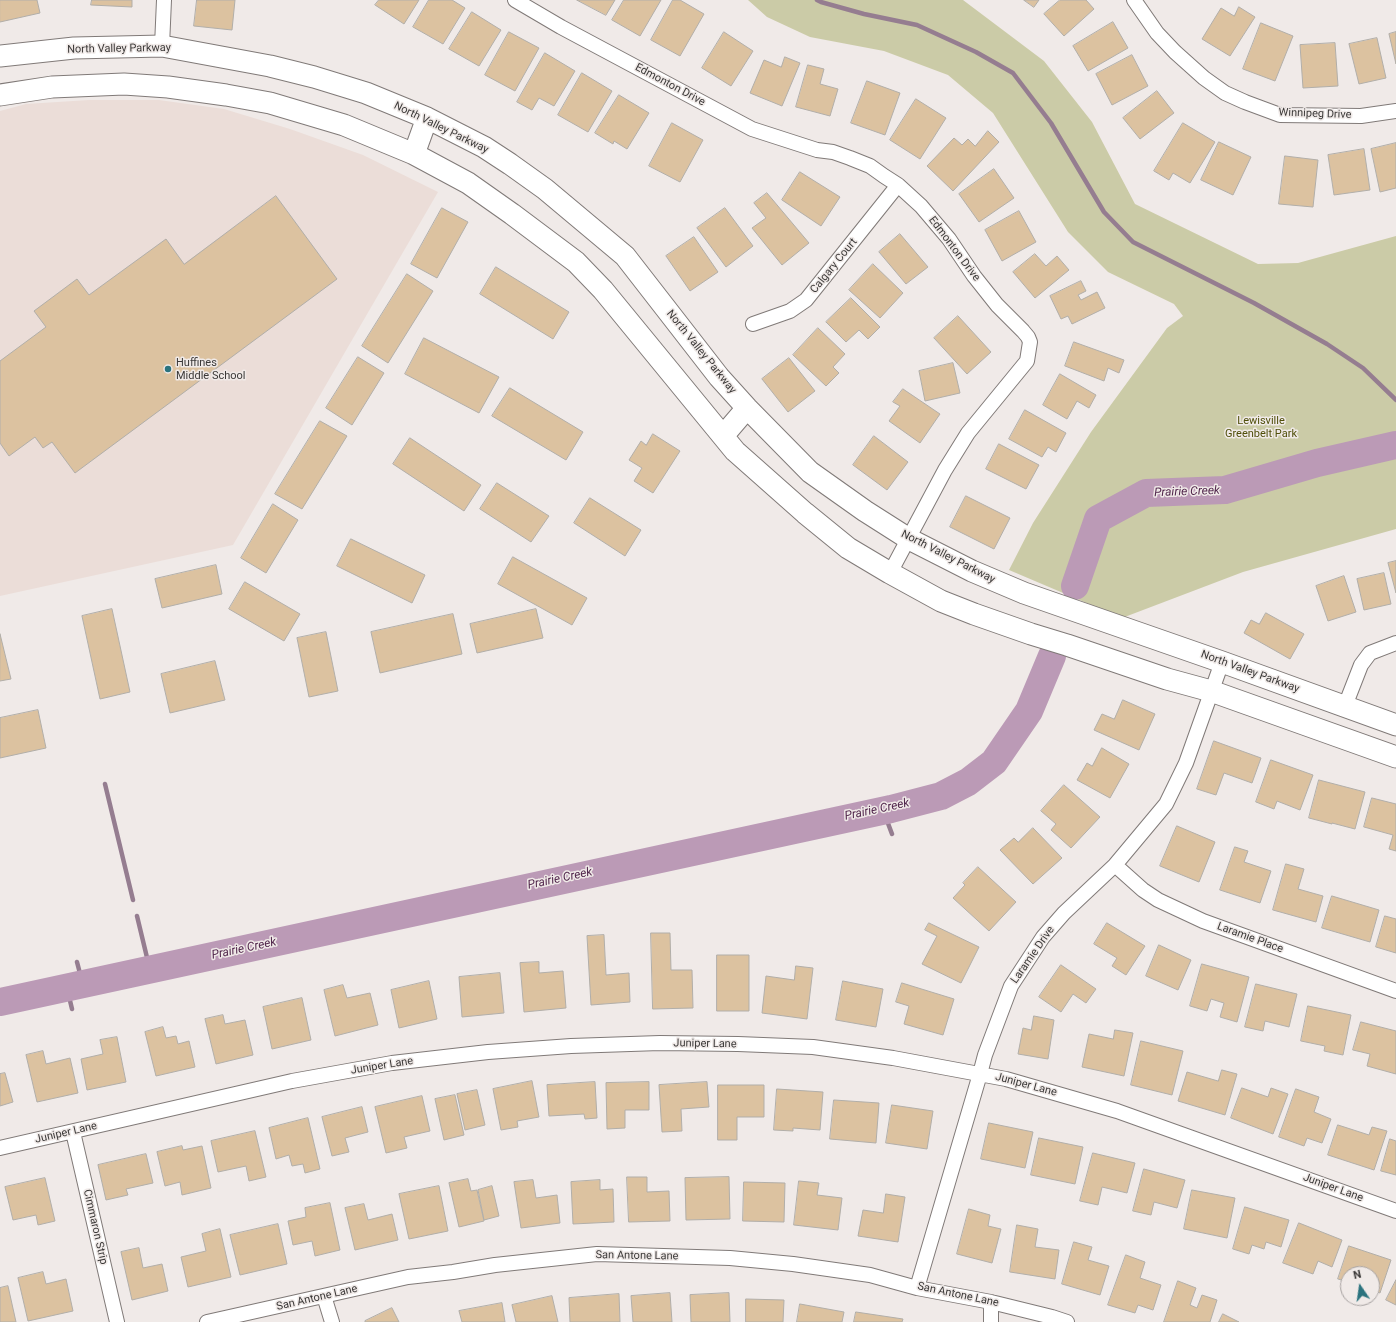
<!DOCTYPE html>
<html>
<head>
<meta charset="utf-8">
<style>
  body { margin:0 }
  #map { position:relative; width:1396px; height:1322px; overflow:hidden; background:#f0eae8; font-family:Roboto,sans-serif }
  canvas { display:block }
  .north { position:absolute; left:1340px; top:1266px; width:40px; height:40px; box-sizing:border-box; background:#f0eae8; border:1px solid #a8a3a2; border-radius:50%; rotate:347deg; font-size:11px; font-weight:700; line-height:16px; text-align:center; color:#3b3938 }
  .north::after { content:''; display:block; margin:auto; width:14px; height:18px; background:#2b737e; clip-path:polygon(50% 0,100% 100%,50% 72%,0 100%) }
</style>
</head>
<body>
<div id="map">
<canvas width="1396" height="1322"></canvas>
<div class="north">N</div>
</div>
<script>
const ctx = document.querySelector('canvas').getContext('2d');
ctx.lineJoin = 'round';
function paint(path, color) { ctx.fillStyle = color; ctx.fill(path, 'evenodd'); }
function stroke(path, color, width, dash) { ctx.strokeStyle = color; ctx.lineWidth = width; ctx.lineCap = dash ? 'butt' : 'round'; ctx.setLineDash(dash || []); ctx.stroke(path); }
function drawText(font, color, halo, rows, align = 'center') {
  ctx.font = font + ' Roboto,sans-serif'; ctx.lineWidth = 3; ctx.setLineDash([]); ctx.textBaseline = 'middle'; ctx.strokeStyle = halo; ctx.fillStyle = color; for (const [text, x, y, turn = 0] of rows) {
    ctx.save(); ctx.translate(x, y); ctx.rotate((+turn || 0) * Math.PI / 180); ctx.textAlign = isNaN(turn) ? turn : align; if (halo) ctx.strokeText(text, 0, 0); ctx.fillText(text, 0, 0); ctx.restore();
  }
}
paint(new Path2D(`
  M89 100H159L224 109 290 129 363 155 438 192 233 545 0 596V111L26 104Z`), '#ebddd8');
paint(new Path2D(`
  M748 0H963L1044 61 1092 122 1135 204 1258 264 1298 263 1396 236V529L1243 572 1122 618 1009 570 1033 523 1091 432 1167 328 1183 316 1174 304 1108 272 1068 232 993 113 948 75 884 51 810 37 767 17Z`), '#cbcba7');
stroke(new Path2D(`
  M817 0 821 2 864 14 917 25 976 52 1013 73 1051 123 1104 212 1133 242 1254 303 1327 344 1363 368 1396 400
  M105 784 133 900
  M886 810V818L892 834
  M137 916 150 970
  M77 962 83 985
  M67 988 72 1009`), '#957d90', 4.5);
stroke(new Path2D(`
  M1075 586 1098 519 1146 493 1225 490 1317 463 1396 445
  M0 1002 891 809 941 796 968 782 994 762 1029 711 1052 656`), '#bb9ab6', 28);
const building = new Path2D(`
  M0 0H37L40 13 0 22Z
  M92 0H132V7L91 5Z
  M197 0H235L232 30 194 26Z
  M379 0H419L404 24 375 5Z
  M429 0H452L465 8 443 44 413 27Z
  M577 0H615L606 15Z
  M624 0H661L640 36 612 20Z
  M673 0H680L704 14 680 56 651 40Z
  M1024 0H1039L1034 7Z
  M1060 0H1086L1094 9 1064 36 1044 14Z
  M1239 7 1255 17 1230 56 1202 39 1221 8 1234 16Z
  M472 12 501 30 479 66 449 49Z
  M1113 22 1128 48 1088 71 1073 46Z
  M1261 23 1293 36 1275 81 1243 69Z
  M509 32 539 48 515 91 485 75Z
  M724 32 753 51 731 86 702 68Z
  M1396 32V64L1389 34Z
  M1377 38 1386 78 1359 84 1349 44Z
  M1335 43 1338 86 1303 88 1300 45Z
  M545 53 575 71 554 106 539 98 532 110 517 102Z
  M1132 55 1148 86 1112 105 1096 74Z
  M785 57 800 63 782 106 750 93 764 60 781 67Z
  M808 65 824 69 820 84 838 89 830 116 796 107Z
  M582 73 612 91 588 132 558 115Z
  M867 81 900 93 885 135 851 123Z
  M1157 91 1174 113 1140 139 1123 118Z
  M619 95 649 113 627 149 614 141 613 144 595 133Z
  M916 99 946 118 920 159 890 140Z
  M672 123 703 140 680 182 649 166Z
  M1183 123 1215 142 1190 183 1173 173 1169 180 1154 171Z
  M988 131 999 142 953 191 927 166 954 138 962 145 968 139 975 146Z
  M1219 142 1251 157 1233 195 1201 180Z
  M1396 143V188L1380 192 1371 149Z
  M1364 149 1370 190 1334 195 1328 155Z
  M1285 156 1318 160 1313 207 1279 204Z
  M994 169 1014 198 979 222 959 194Z
  M800 172 840 197 821 226 782 200Z
  M767 193 809 243 782 265 752 228 766 218 754 203Z
  M276 196 337 279 75 473 52 442 43 448 35 437 9 456 0 443V361L46 327 34 311 77 279 89 295 166 239 184 264Z
  M442 208 468 222 437 278 411 264Z
  M725 208 753 246 726 267 697 228Z
  M1019 211 1036 242 1002 261 985 230Z
  M900 234 928 267 906 284 879 252Z
  M694 237 718 272 690 291 666 256Z
  M1035 254 1046 266 1057 256 1069 270 1035 298 1013 272Z
  M873 264 903 293 880 318 849 290Z
  M496 267 569 312 553 339 480 294Z
  M407 274 433 291 388 363 362 346Z
  M1081 281 1086 291 1078 295 1081 300 1097 292 1105 308 1072 324 1068 316 1061 319 1050 296Z
  M851 298 880 327 868 339 859 330 846 342 826 322Z
  M958 316 991 352 967 374 934 338Z
  M818 328 845 354 833 367 839 373 826 386 793 355Z
  M424 338 499 377 479 413 405 374Z
  M1074 342 1124 360 1119 373 1108 368 1104 381 1065 366Z
  M358 357 384 373 352 425 326 408Z
  M789 358 815 391 788 412 762 379Z
  M953 363 960 393 925 401 919 371Z
  M1060 374 1096 395 1089 408 1077 401 1067 419 1043 405Z
  M510 388 583 432 566 460 492 416Z
  M903 389 940 414 920 443 889 421 900 406 893 402Z
  M1025 410 1066 433 1056 452 1048 447 1042 457 1009 439Z
  M320 421 347 436 302 509 275 494Z
  M653 434 680 451 653 493 634 481 642 468 629 460 641 441 646 445Z
  M874 436 908 462 887 490 853 465Z
  M410 438 481 485 464 511 393 464Z
  M999 444 1039 465 1026 489 986 469Z
  M497 483 549 516 531 542 480 509Z
  M966 496 1010 518 994 549 950 527Z
  M590 498 641 530 625 556 574 523Z
  M273 504 298 520 266 573 241 558Z
  M351 539 425 575 412 603 337 566Z
  M513 557 587 598 572 625 498 584Z
  M1396 561V593L1388 563Z
  M216 565 222 594 162 608 155 579Z
  M1384 573 1391 604 1364 610 1357 579Z
  M1344 576 1356 612 1328 621 1316 586Z
  M245 582 300 614 284 641 229 609Z
  M112 609 130 692 100 699 82 616Z
  M536 609 543 638 477 653 470 624Z
  M1266 613 1304 634 1290 659 1244 633 1251 620 1259 624Z
  M453 614 462 654 380 673 371 632Z
  M326 632 338 691 309 697 297 638Z
  M0 634 11 679 0 681Z
  M215 661 225 700 170 713 161 674Z
  M1123 700 1155 714 1139 750 1094 730 1102 714 1114 719Z
  M38 710 46 748 0 758V718Z
  M1214 741 1261 758 1252 783 1224 773 1216 795 1197 789Z
  M1102 748 1129 764 1110 798 1077 780 1087 763 1092 766Z
  M1271 760 1313 775 1300 810 1277 801 1274 809 1256 802Z
  M1319 780 1365 792 1355 829 1332 823V824L1309 818Z
  M1064 785 1100 817 1071 848 1051 830 1056 824 1041 811Z
  M1372 798 1396 804V851L1389 849 1393 835 1364 827Z
  M1177 826 1215 842 1199 882 1160 866Z
  M1033 828 1062 858 1033 884 1000 850 1014 838 1018 842Z
  M1235 847 1248 851 1244 862 1271 871 1260 903 1220 890Z
  M1286 864 1304 869 1298 889 1323 896 1316 922 1273 910Z
  M978 867 1016 902 989 931 953 898 965 885 963 883Z
  M1332 896 1379 910 1370 942 1322 928Z
  M1385 916 1396 919V953L1376 947Z
  M929 923 979 947 961 983 922 964 937 936 925 930Z
  M1107 923 1145 946 1126 975 1112 966 1117 958 1094 944Z
  M651 933H670L671 970H692L693 1008 653 1009Z
  M604 935 606 975 629 973 630 1002 591 1005 587 936Z
  M1159 945 1191 960 1178 990 1146 976Z
  M717 955H749V1011H717Z
  M539 962V973L563 971 566 1008 524 1012 520 963Z
  M1202 964 1249 977 1237 1022 1220 1017 1224 1003 1211 999 1207 1011 1190 1006Z
  M1061 965 1096 989 1086 1003 1073 994 1061 1012 1039 997Z
  M796 966 813 968 807 1019 762 1013 766 976 794 980Z
  M500 973 504 1013 462 1017 459 977Z
  M429 981 437 1019 399 1028 391 990Z
  M843 981 883 989 876 1027 836 1020Z
  M902 983 954 999 943 1035 904 1024 909 1006 896 1002Z
  M1256 984 1297 994 1289 1027 1265 1021 1263 1031 1245 1027Z
  M343 985 347 998 370 993 378 1025 335 1036 324 990Z
  M302 998 311 1040 272 1049 263 1007Z
  M1308 1006 1351 1015 1343 1055 1324 1051 1325 1046 1301 1041Z
  M223 1015 225 1024 245 1020 253 1055 216 1064 205 1019Z
  M1034 1016 1054 1020 1048 1059 1018 1054 1023 1028 1031 1030Z
  M1361 1022 1396 1031V1074L1367 1066 1370 1054 1353 1050Z
  M163 1027 166 1038 176 1036 178 1044 189 1041 195 1067 156 1076 145 1032Z
  M1115 1030 1133 1033 1124 1076 1082 1067 1089 1034 1113 1039Z
  M117 1037 126 1082 87 1090 81 1059 103 1054 100 1040Z
  M1141 1041 1183 1051 1172 1095 1131 1085Z
  M43 1051 46 1064 70 1058 78 1093 37 1102 26 1055Z
  M1222 1070 1237 1074 1225 1115 1178 1101 1187 1072 1218 1081Z
  M5 1073 13 1102 0 1106V1074Z
  M532 1081 539 1117 517 1121 518 1127 501 1130 493 1089Z
  M595 1082 597 1118 585 1119 584 1114 549 1116 547 1085Z
  M649 1082V1110H625V1128L607 1129 606 1083Z
  M707 1082 709 1107 681 1109 682 1131 662 1132 659 1085Z
  M718 1085H764V1117H737V1140H718Z
  M1242 1088 1268 1097 1271 1088 1288 1094 1273 1134 1231 1118Z
  M777 1089 823 1092 820 1130 793 1128V1131L774 1130Z
  M1296 1089 1319 1097 1314 1112 1331 1119 1322 1143 1307 1138 1304 1146 1279 1137Z
  M477 1090 485 1125 465 1130 457 1094Z
  M455 1095 464 1135 444 1140 435 1099Z
  M422 1096 430 1131 404 1137 407 1148 386 1153 375 1107Z
  M834 1100 879 1103 876 1143 830 1139Z
  M892 1105 933 1111 927 1149 886 1143Z
  M362 1107 368 1132 345 1138 349 1152 332 1156 322 1117Z
  M308 1118 320 1169 305 1173 303 1164 292 1166 289 1155 276 1159 269 1128Z
  M989 1123 1033 1132 1025 1168 981 1159Z
  M1338 1125 1369 1135 1372 1127 1387 1131 1374 1170 1328 1155Z
  M255 1131 266 1177 249 1181 246 1166 218 1172 211 1141Z
  M1039 1138 1083 1147 1075 1184 1031 1175Z
  M1390 1139 1396 1141V1175L1381 1171Z
  M182 1146 183 1150 202 1146 211 1188 182 1195 180 1182 165 1186 157 1152Z
  M1093 1153 1135 1163 1127 1193 1102 1187 1098 1205 1080 1201Z
  M146 1154 153 1183 126 1189 128 1195 106 1200 98 1165Z
  M1144 1169 1185 1180 1177 1208 1154 1202 1151 1215 1133 1211Z
  M627 1177H647V1192L669 1191 670 1221 629 1222Z
  M729 1177 730 1219 686 1220 685 1178Z
  M45 1178 55 1221 38 1225 36 1215 13 1220 5 1187Z
  M468 1179 471 1191 477 1190 484 1221 459 1227 449 1183Z
  M533 1180 536 1198 557 1195 560 1223 521 1228 514 1182Z
  M600 1180V1190L613 1189 614 1222 573 1224 571 1182Z
  M799 1181 819 1183 817 1195 842 1198 838 1230 794 1225Z
  M744 1182 785 1183 784 1222 743 1221Z
  M439 1186 448 1231 409 1239 399 1194Z
  M492 1186 499 1216 484 1220 478 1190Z
  M1192 1190 1235 1198 1227 1238 1184 1229Z
  M886 1194 905 1197 898 1242 858 1236 863 1210 883 1213Z
  M330 1203 340 1250 315 1256 312 1241 293 1245 288 1221 306 1217 305 1208Z
  M364 1204 368 1220 392 1214 398 1240 355 1250 345 1208Z
  M1245 1207 1289 1220 1281 1247 1266 1242 1264 1249 1252 1245 1249 1254 1233 1249Z
  M969 1209 990 1215 988 1226 1001 1229 992 1263 957 1254Z
  M1299 1223 1342 1240 1332 1267 1318 1261 1313 1274 1283 1263Z
  M278 1224 287 1264 240 1275 230 1235Z
  M1017 1225 1038 1229 1035 1247 1059 1250 1055 1279 1010 1272Z
  M220 1229 231 1277 188 1287 181 1257 206 1251 202 1234Z
  M1074 1242 1092 1247 1088 1260 1109 1266 1100 1295 1062 1284Z
  M1349 1246 1391 1260 1380 1293 1372 1290V1274H1348V1282L1338 1279Z
  M139 1248 143 1268 162 1264 168 1291 132 1300 121 1252Z
  M1126 1255 1145 1262 1140 1278 1161 1285 1153 1310 1138 1305 1135 1313 1108 1305Z
  M43 1272 46 1284 66 1279 73 1311 28 1321 18 1278Z
  M1396 1280V1305L1386 1300Z
  M1178 1281 1196 1288 1190 1305 1197 1308 1202 1295 1217 1300 1210 1322H1164Z
  M8 1286 16 1322H0V1288Z
  M670 1293 672 1322H633L631 1296Z
  M729 1293 730 1322H691L690 1295Z
  M619 1294 620 1322H570L569 1298Z
  M552 1296 558 1322H516L512 1305Z
  M746 1299 784 1300 783 1322H746Z
  M502 1303 505 1322H462L459 1311Z
  M800 1304 844 1312 842 1322H797Z
  M392 1308 399 1322H365V1321Z
  M856 1312 903 1319 902 1322H854Z
  M1223 1314 1239 1322H1219Z`);
paint(building, '#dcc2a0');
stroke(building, '#b1aea9', 1);
const street = new Path2D(`
  M515 0 561 27 752 129 817 150 833 152 850 158 870 166 884 176 898 185 921 206 949 239 974 276 997 305 1023 331 1028 337 1030 342 1027 361 968 433 945 470 890 573
  M1134 0 1157 33 1175 52 1204 78 1225 93 1245 102 1280 115 1361 116 1396 111
  M162 46 164 0
  M753 324 790 311 806 300 898 185
  M1345 706 1361 665 1370 653 1396 643
  M1115 865 1143 890 1158 900 1203 921 1396 991
  M73 1132 117 1322
  M0 1148 292 1081 392 1063 488 1052 571 1046 660 1043 738 1044 813 1047 893 1058 1006 1079 1117 1111 1396 1211
  M917 1288 980 1074 985 1055 1011 986 1043 937 1064 913 1115 865 1166 804 1186 763 1222 662
  M324 1296 332 1322
  M207 1322 408 1277 453 1272 495 1265 597 1254 730 1258 793 1264 870 1275 917 1288 991 1302 1052 1317 1067 1322
  M991 1322V1302`);
const secondary = new Path2D(`
  M0 56 74 48 162 46 270 66 314 77 366 93 427 118 484 147 510 164 545 189 625 256 719 377 747 408 810 472 865 511 909 539 972 571 1024 593 1222 662 1396 725
  M0 95 52 87 124 84 168 87 226 95 270 103 344 125 414 154 468 183 512 214 576 262 603 290 735 451 805 513 848 548 890 573 941 601 974 614 1031 634 1067 645 1167 679 1211 691 1396 757
  M414 154 427 118
  M723 436 747 408`);
stroke(street, '#807a78', 16);
stroke(secondary, '#807a78', 23);
stroke(street, '#fff', 14);
stroke(secondary, '#fff', 21);
for (const [x, y, r, color] of [
  [168,369,4,"#2b737e"]
]) { const dot = new Path2D(); dot.arc(x, y, r, 0, 2 * Math.PI); ctx.fillStyle = color; ctx.fill(dot); stroke(dot, '#f0eae8', 1.5); }
drawText('11px', '#3b3938', '#f0eae8', [
  ["North Valley Parkway",119,49,-1],
  ["Edmonton Drive",670,85,28],
  ["Winnipeg Drive",1315,114,2],
  ["North Valley Parkway",441,128,26],
  ["Edmonton Drive",954,249,53],
  ["Calgary Court",834,266,-51],
  ["North Valley Parkway",701,352,51],
  ["North Valley Parkway",948,557,27],
  ["North Valley Parkway",1250,672,20],
  ["Laramie Place",1250,938,20],
  ["Laramie Drive",1033,955,-55],
  ["Juniper Lane",705,1044,1],
  ["Juniper Lane",382,1066,-9],
  ["Juniper Lane",1026,1085,15],
  ["Juniper Lane",66,1133,-13],
  ["Juniper Lane",1333,1188,20],
  ["Cimmaron Strip",95,1227,77],
  ["San Antone Lane",637,1256,1],
  ["San Antone Lane",958,1295,12],
  ["San Antone Lane",317,1298,-13]
]);
drawText('11px', '#3b3938', '#f0eae8', [
  ["Huffines",176,363],
  ["Middle School",176,376]
], 'left');
drawText('11px', '#504f0a', '#f0eae8', [
  ["Lewisville",1261,421],
  ["Greenbelt Park",1261,434]
]);
drawText('italic 12px', '#50254b', '#f0eae8', [
  ["Prairie Creek",1187,492,-2],
  ["Prairie Creek",877,810,-12],
  ["Prairie Creek",560,879,-12],
  ["Prairie Creek",244,949,-12]
]);
</script>
</body>
</html>
